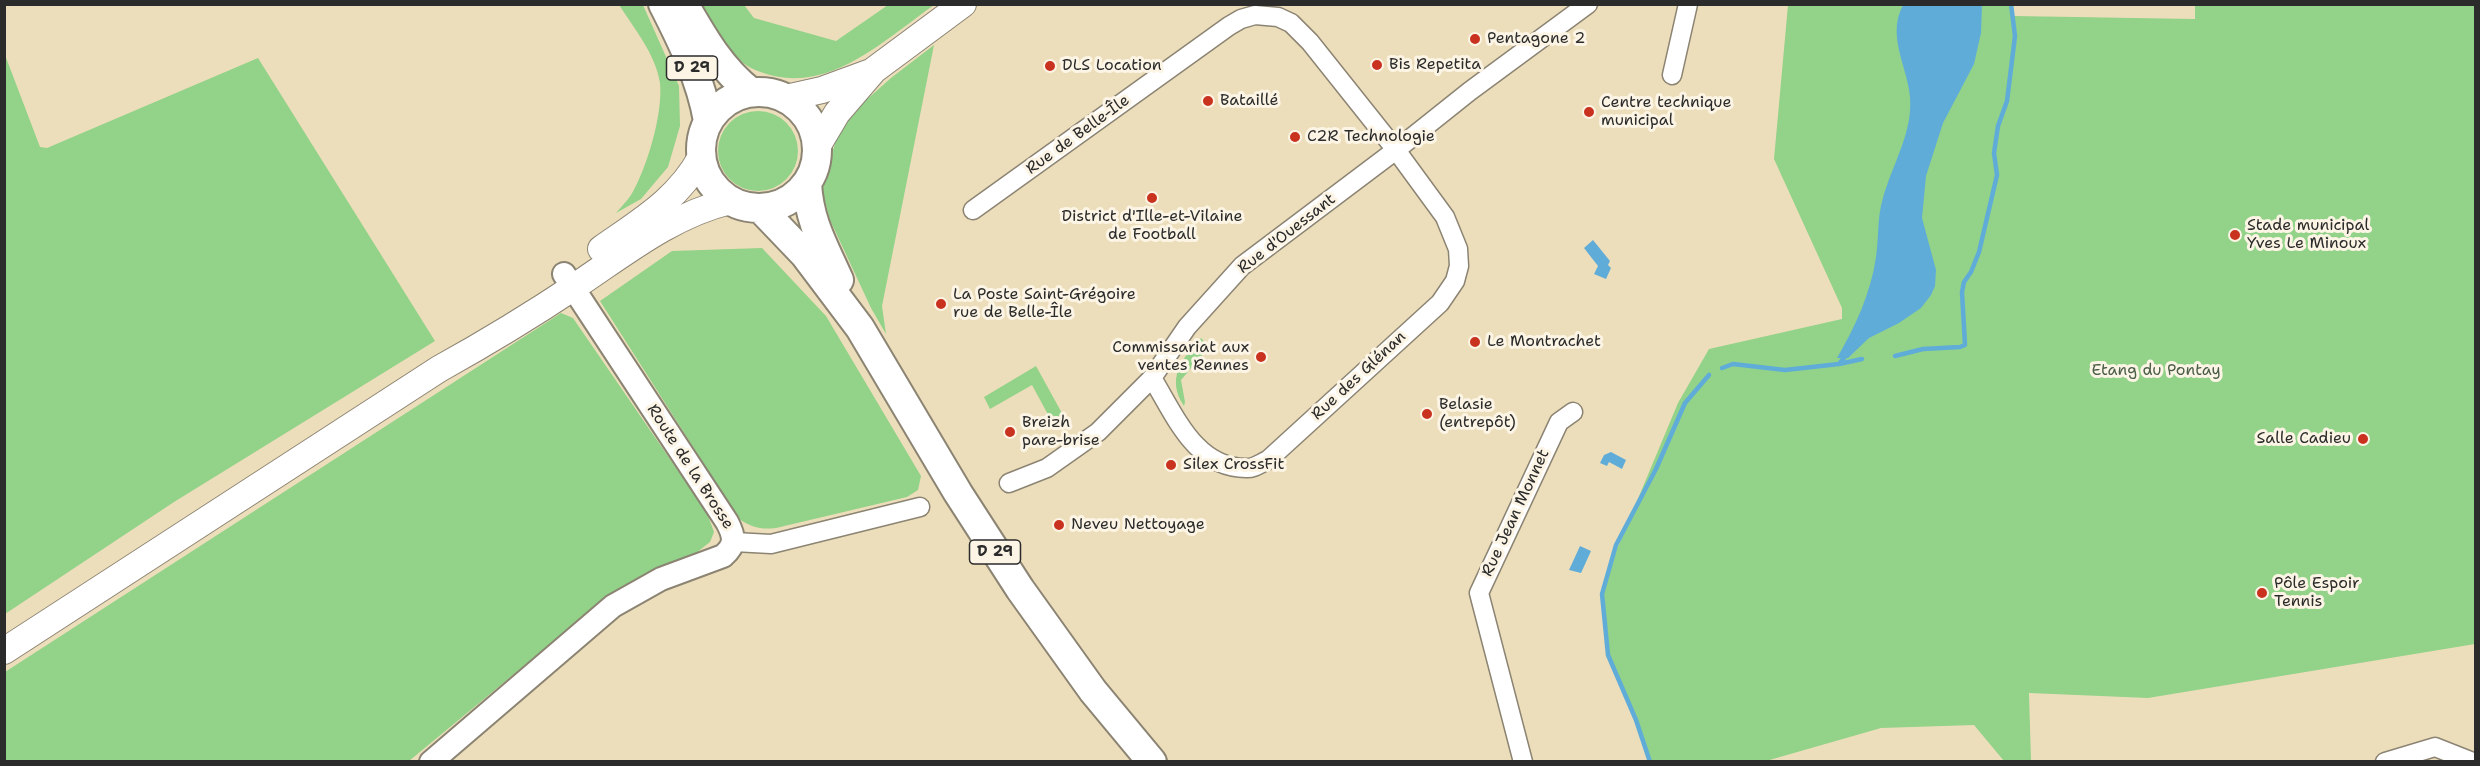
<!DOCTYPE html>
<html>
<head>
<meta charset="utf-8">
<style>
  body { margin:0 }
  #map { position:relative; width:2480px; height:766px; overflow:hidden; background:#eddebb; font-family:"Shantell Sans",sans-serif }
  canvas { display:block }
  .frame { position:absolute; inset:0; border:6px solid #2b2b2b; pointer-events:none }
</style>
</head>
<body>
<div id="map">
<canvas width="2480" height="766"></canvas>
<div class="frame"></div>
</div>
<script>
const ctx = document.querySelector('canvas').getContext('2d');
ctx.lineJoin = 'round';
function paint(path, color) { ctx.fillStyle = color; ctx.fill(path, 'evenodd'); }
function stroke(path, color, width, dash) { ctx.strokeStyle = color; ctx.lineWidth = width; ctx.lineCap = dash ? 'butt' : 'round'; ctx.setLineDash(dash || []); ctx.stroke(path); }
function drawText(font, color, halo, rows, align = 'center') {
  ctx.font = font + ' "Shantell Sans",sans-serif'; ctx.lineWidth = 6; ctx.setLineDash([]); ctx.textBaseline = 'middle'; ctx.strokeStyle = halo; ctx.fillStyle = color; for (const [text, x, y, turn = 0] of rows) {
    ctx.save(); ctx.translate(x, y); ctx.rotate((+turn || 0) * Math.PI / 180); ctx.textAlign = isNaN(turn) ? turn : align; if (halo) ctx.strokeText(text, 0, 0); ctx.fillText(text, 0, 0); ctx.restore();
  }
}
paint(new Path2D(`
  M2012 4 2014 16 2195 19V5H2475V644L2148 698 2029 693 2031 761H2004L1974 725 1881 728 1766 761H1650L1636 720 1608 655 1602 594 1609 568 1678 403 1709 349 1842 319V308L1774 159 1788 5Z
  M619 5H643L679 86 680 126 668 167 641 199 616 213C621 207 627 201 631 195 647 168 663 114 660 83 656 55 634 28 619 5Z
  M699 5H744L754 18 836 41 888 5H934C880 43 822 102 751 68 731 58 711 23 699 5Z
  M934 45 882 306 886 334 871 308 830 220 822 191 838 132 855 110 891 78Z
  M5 55 40 147 47 148 258 58 435 341 174 502 5 614Z
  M718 151a40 40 0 1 1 80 0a40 40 0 1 1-80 0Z
  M762 248 826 316 921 476 918 490 907 497 776 528C761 530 751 527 739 519L600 301 672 251Z
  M561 313 573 318 707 513 714 532 710 542 691 557 611 594 409 761 5 762V672Z
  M1201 338 1209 347 1181 380 1185 402 1184 406C1166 379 1181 359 1201 338Z
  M1036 366 1063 415 1052 422 1032 385 990 409 984 397Z`), '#92d289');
paint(new Path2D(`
  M1903 5H1982L1981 33 1974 64 1943 123 1926 176 1922 218 1936 270 1935 286 1931 295 1921 308 1899 323 1869 338 1848 358H1837C1855 327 1871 293 1876 257 1879 237 1877 217 1883 198 1891 169 1908 140 1910 111 1914 74 1884 41 1903 5Z
  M1593 240 1610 261 1608 265 1611 268 1606 279 1594 274 1598 266 1584 248Z
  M1611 452 1626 460 1622 469 1609 462 1607 466 1600 463 1604 455Z
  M1580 546 1591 551 1581 573 1569 570Z`), '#60acd9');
stroke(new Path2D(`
  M1895 356 1923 349 1960 347 1965 345 1962 292 1964 282 1971 272 1979 252 1997 175 1994 153 1998 126 2007 101 2015 36 2011 4
  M1839 364 1862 359
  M1722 368 1733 364 1785 370 1839 364 1847 354
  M1650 762 1636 720 1608 655 1602 594 1616 545 1656 469 1685 403 1709 375`), '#60acd9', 4.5);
const minor = new Path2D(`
  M1672 75 1688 4
  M973 210 1229 26 1241 19 1255 15 1278 17 1291 23 1310 42 1396 150 1445 217 1458 249 1459 266 1455 281 1440 303 1268 460C1261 463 1253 469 1246 468 1195 468 1175 415 1152 378
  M1009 483 1047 468 1098 432 1152 378 1187 327 1242 266 1396 150 1470 91 1588 4
  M734 542 771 544 920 507
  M1523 762 1479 593 1559 422 1573 412
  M2385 762 2435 747 2473 762`);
const tertiary = new Path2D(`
  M431 762 613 606 661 579 723 556C736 545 735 537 727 522L564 274`);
const secondary = new Path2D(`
  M786 98 822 90 871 72
  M818 145 837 113 874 70 963 4
  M601 249C639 222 678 200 701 157
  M4 651 439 369C486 343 532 315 577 285 625 253 672 215 730 201`);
const primary = new Path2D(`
  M663 4C682 41 701 80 708 121
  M684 4C703 37 721 69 751 92
  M701 150a58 58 0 1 1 116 0a58 58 0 1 1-116 0Z
  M807 183C809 222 824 246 839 280
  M761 209 805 255 860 328 958 493 1020 589 1093 691 1152 762`);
stroke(minor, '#8c8473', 21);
stroke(tertiary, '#8c8473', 26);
stroke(secondary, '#8c8473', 28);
stroke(primary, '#8c8473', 32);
stroke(minor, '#fff', 18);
stroke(tertiary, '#fff', 22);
stroke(secondary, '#fff', 26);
stroke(primary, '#fff', 28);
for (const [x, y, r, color] of [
  [1475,39,6,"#c8321e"],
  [1377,65,6,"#c8321e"],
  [1050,66,6,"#c8321e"],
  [1208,101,6,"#c8321e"],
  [1589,112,6,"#c8321e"],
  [1295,137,6,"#c8321e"],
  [1152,198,6,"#c8321e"],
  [2235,235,6,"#c8321e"],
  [941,304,6,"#c8321e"],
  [1475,342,6,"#c8321e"],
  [1261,357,6,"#c8321e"],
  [1427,414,6,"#c8321e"],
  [1010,432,6,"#c8321e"],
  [2363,439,6,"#c8321e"],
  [1171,465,6,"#c8321e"],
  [1059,525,6,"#c8321e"],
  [2262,593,6,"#c8321e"]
]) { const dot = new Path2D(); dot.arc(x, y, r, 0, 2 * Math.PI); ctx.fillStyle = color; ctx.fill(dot); stroke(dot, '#fcf5e5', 2); }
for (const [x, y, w] of [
  [692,68,51],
  [995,552,51]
]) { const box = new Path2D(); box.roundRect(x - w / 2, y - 12, w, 24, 4.5); ctx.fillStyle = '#fcf5e5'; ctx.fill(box); stroke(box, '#2b2b2b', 1.5); }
drawText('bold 15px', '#2b2b2b', null, [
  ["D 29",692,68],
  ["D 29",995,552]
]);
drawText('16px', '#2b2b2b', '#fcf5e5', [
  ["Pentagone 2",1487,39],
  ["Bis Repetita",1389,65],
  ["DLS Location",1062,66],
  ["Bataillé",1220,101],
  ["Centre technique",1601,103],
  ["municipal",1601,121],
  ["C2R Technologie",1307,137],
  ["District d'Ille-et-Vilaine",1152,217,"center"],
  ["de Football",1152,235,"center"],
  ["Stade municipal",2247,226],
  ["Yves Le Minoux",2247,244],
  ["La Poste Saint-Grégoire",953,295],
  ["rue de Belle-Île",953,313],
  ["Le Montrachet",1487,342],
  ["Commissariat aux",1249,348,"right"],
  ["ventes Rennes",1249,366,"right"],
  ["Belasie",1439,405],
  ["(entrepôt)",1439,423],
  ["Breizh",1022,423],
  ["pare-brise",1022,441],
  ["Salle Cadieu",2351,439,"right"],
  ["Silex CrossFit",1183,465],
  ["Neveu Nettoyage",1071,525],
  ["Pôle Espoir",2274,584],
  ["Tennis",2274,602]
], 'left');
drawText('16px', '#2b2b2b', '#fcf5e5', [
  ["Rue de Belle-Île",1078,135,-36],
  ["Rue d'Ouessant",1287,234,-38],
  ["Rue des Glénan",1359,376,-43],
  ["Route de la Brosse",690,467,57],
  ["Rue Jean Monnet",1516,513,-65]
]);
drawText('16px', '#4a5d47', '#fcf5e5', [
  ["Etang du Pontay",2156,371]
]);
</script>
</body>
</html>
